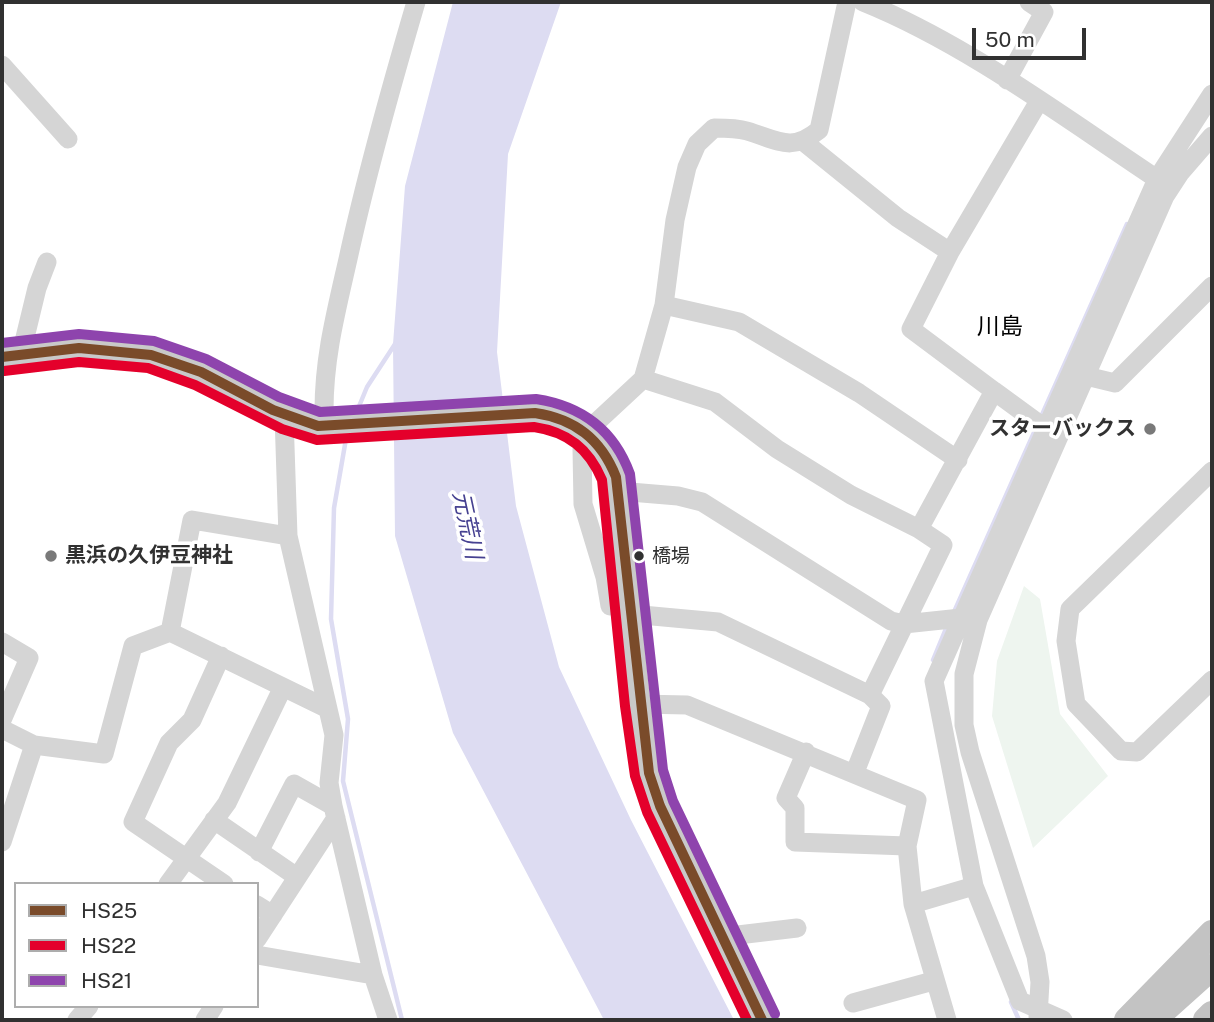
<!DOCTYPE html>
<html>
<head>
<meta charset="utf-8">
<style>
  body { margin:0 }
  #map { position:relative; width:1214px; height:1022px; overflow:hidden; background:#fff; font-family:"Public Sans",sans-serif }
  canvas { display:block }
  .frame { position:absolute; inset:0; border:4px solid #313131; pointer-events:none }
  .legend { position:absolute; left:14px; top:882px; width:245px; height:126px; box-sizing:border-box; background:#fff; border:2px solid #adadad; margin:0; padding:9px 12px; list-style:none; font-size:21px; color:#313131 }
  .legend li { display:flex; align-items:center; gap:14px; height:35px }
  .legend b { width:35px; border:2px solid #adadad }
  .scale { position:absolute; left:972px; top:28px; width:114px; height:32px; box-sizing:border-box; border:4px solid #313131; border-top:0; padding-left:9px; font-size:21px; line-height:24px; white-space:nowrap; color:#313131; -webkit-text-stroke:5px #fff; paint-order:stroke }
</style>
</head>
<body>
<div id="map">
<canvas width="1214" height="1022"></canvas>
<div class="frame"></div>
<ul class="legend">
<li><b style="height:9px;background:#7a4b2a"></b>HS25</li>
<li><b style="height:9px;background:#e4002b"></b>HS22</li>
<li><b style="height:9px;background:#8e44ad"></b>HS21</li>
</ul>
<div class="scale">50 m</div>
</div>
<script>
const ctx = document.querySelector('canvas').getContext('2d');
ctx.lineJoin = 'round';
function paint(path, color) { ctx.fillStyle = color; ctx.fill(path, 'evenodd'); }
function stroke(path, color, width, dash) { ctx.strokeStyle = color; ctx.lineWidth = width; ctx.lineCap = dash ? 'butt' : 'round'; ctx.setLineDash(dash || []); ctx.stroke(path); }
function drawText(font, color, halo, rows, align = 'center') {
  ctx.font = font + ' "Public Sans","Noto Sans JP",sans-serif'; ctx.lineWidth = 7; ctx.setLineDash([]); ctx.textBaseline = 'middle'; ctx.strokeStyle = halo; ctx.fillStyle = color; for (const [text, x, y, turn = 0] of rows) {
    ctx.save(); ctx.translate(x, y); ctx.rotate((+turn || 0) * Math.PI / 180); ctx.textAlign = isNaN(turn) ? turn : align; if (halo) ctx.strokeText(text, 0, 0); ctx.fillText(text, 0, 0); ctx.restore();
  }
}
paint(new Path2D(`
  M1024 586 1040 599 1060 714 1108 776 1033 848 992 716 997 661Z`), '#eef5ef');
paint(new Path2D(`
  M453 2H561L508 154 497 352 516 506 559 667 631 820 734 1020H604L453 733 395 536 393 344 405 186Z`), '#dddcf2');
paint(new Path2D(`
  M507 400 508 407 390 414V407Z`), '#fff');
stroke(new Path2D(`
  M355 416 367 387 397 341
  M1041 417 1127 224
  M347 433 334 508 331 619 348 719 343 781 402 1020
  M954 612 1036 428
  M933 660 947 626
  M1011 1002 1019 1020`), '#dddcf2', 4.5);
stroke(new Path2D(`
  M863 2C965 43 1065 118 1157 179
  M2 65 68 139
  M1007 80 1044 12 1029 2
  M804 142 898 218 950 252
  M664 305 739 322 859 393 958 460
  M21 354 37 288 47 262
  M1086 376 1115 383 1212 286
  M643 379 715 402 777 449 851 495 919 529
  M994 391 1046 429
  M284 416 288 536 334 735 329 783 333 806 373 975 388 1020
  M303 422 324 411C324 357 336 312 348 259 367 172 391 87 416 2
  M587 431 643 379 664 305 675 220 687 167 697 144 714 128C724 128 737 128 747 131 778 140 791 153 819 130L847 2
  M582 449 583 504 605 577 610 606
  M1212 471 1070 609 1066 641 1076 704 1121 751 1137 752 1212 680
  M618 491 678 496 702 502 891 621 904 624 961 618
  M631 614 718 622 870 695
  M170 632 192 520 288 536
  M2 642 29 658 2 720
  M221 656 192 720 169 743 133 822 224 884
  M639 704 687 705 917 800 907 846 913 904 947 1020
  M2 729 34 745 104 754 133 646 170 632 326 708
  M806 752 786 798 795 808V842L907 846
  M855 772 881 706 870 695 943 545 919 529 994 391 911 329 950 252 1039 101
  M214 820 297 877
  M2 842 34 745
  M259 852 294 784 333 806
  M168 884 227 803 283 687
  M913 904 974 886
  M257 905 273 915
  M721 937 797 928
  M257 939 336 818
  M257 955 373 975
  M853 1003 933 981
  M1038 1017 1040 982 1036 956 970 752 964 725V674L978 620 1165 196 1180 173 1212 136
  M77 1020 89 1006
  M205 1020 214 1006
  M1063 1020 1020 1001 974 886 934 681 1157 179 1212 94`), '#d5d5d5', 19);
stroke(new Path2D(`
  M2 357C74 346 133 340 201 372 240 391 276 416 318 426L535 413C575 417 603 438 616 477L639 704 649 773 660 806 762 1020`), '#c9c9c9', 23);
stroke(new Path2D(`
  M1127 1020 1212 933
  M1153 1020 1212 967
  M1206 1020 1212 1014`), '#c3c3c3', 26);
stroke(new Path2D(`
  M2 357 79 348 151 355 201 372 273 410 318 426 535 413C575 419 601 439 616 477L649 773 660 806 762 1020`), '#7a4b2a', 10);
stroke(new Path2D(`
  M4 371 79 362 148 368 195 385 282 429 317 440 534 427C568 432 589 449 602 480L625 706 635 776 647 812 747 1020`), '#e4002b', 10);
stroke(new Path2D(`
  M2 343 79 334 154 341 206 359 279 397 320 412 536 399C582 406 614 430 630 474L663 770 673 801 775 1014`), '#8e44ad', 10);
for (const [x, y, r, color] of [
  [1150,429,7,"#797979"],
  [51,556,7,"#797979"],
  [639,556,6,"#313131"]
]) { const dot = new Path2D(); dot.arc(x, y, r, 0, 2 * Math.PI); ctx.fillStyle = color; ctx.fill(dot); stroke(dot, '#fff', 2.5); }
drawText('19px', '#313131', '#fff', [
  ["橋場",652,556]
], 'left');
drawText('bold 21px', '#313131', '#fff', [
  ["スターバックス",1136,429],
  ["黒浜の久伊豆神社",65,556,"left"]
], 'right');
drawText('23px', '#000', '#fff', [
  ["川島",1000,327]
]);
drawText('italic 23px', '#464191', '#fff', [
  ["元荒川",467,525,78]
]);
</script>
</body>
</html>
